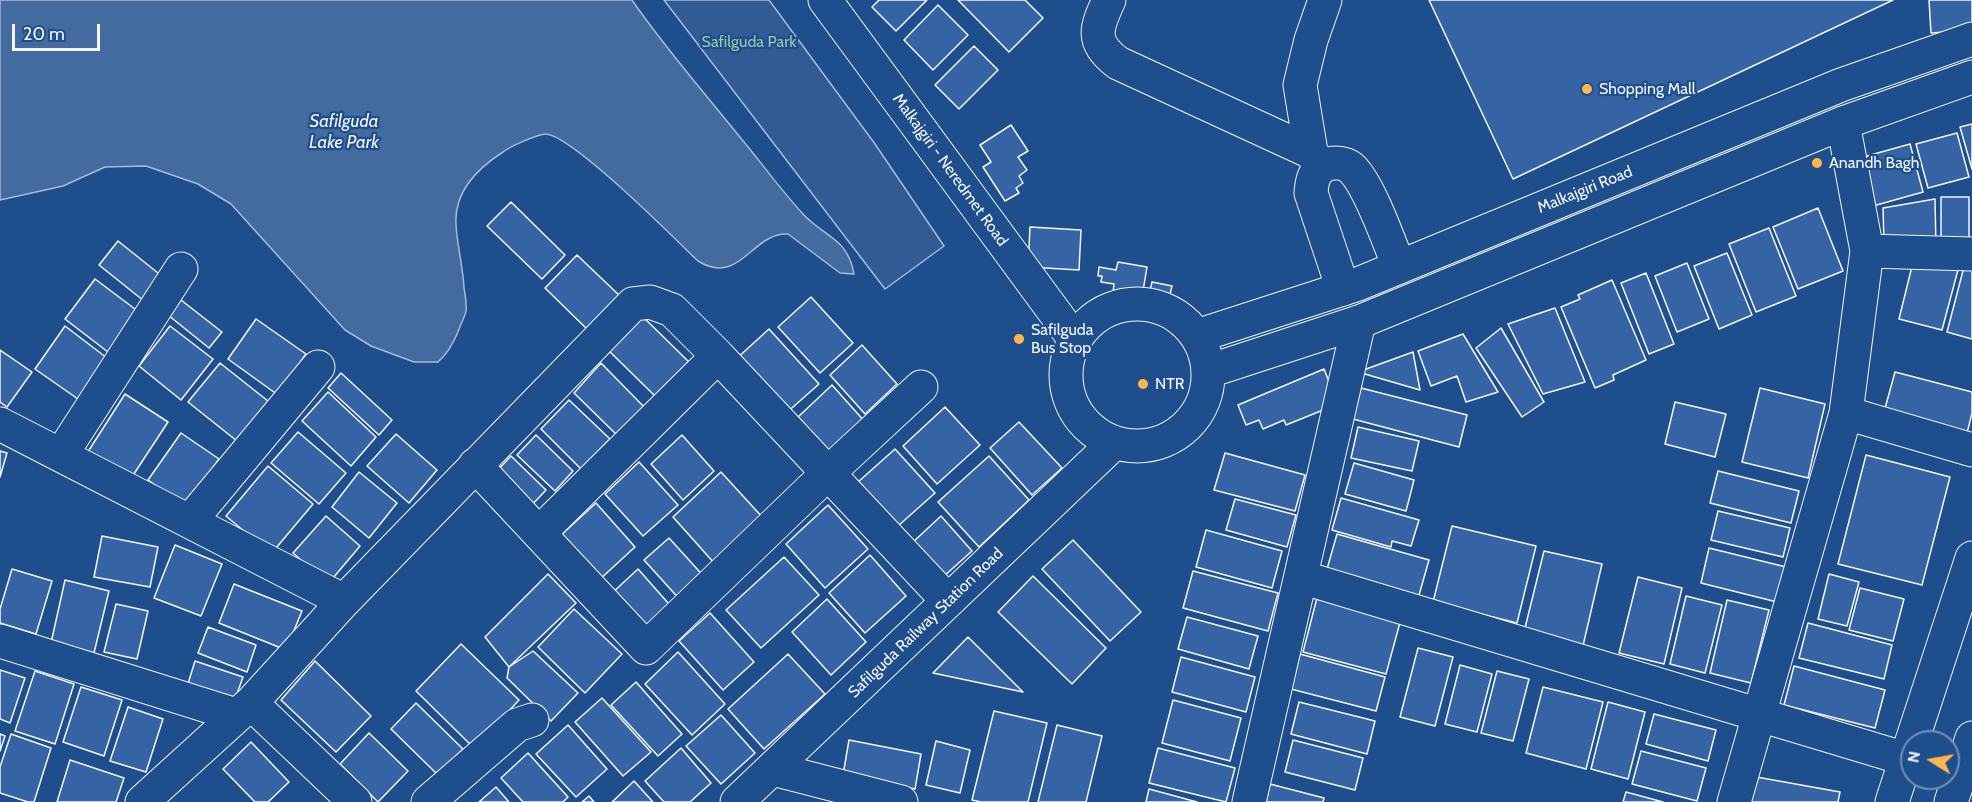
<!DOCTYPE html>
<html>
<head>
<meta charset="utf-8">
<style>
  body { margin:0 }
  #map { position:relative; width:1972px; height:802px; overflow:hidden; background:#1f4e8c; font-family:Cabin,sans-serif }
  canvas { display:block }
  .north { position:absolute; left:1900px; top:730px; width:60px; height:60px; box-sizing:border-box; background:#1f4e8c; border:2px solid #7391ba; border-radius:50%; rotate:281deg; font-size:16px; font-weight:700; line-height:24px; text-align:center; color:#f2f6ff }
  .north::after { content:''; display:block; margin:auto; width:21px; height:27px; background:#ffb74d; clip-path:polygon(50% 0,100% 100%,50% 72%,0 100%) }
  .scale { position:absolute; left:12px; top:24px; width:88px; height:27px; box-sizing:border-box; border:3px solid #f2f6ff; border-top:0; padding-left:8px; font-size:18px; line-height:21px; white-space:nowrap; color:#f2f6ff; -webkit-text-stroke:4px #1f4e8c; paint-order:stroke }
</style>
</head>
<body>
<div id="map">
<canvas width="1972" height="802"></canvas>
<div class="north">N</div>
<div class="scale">20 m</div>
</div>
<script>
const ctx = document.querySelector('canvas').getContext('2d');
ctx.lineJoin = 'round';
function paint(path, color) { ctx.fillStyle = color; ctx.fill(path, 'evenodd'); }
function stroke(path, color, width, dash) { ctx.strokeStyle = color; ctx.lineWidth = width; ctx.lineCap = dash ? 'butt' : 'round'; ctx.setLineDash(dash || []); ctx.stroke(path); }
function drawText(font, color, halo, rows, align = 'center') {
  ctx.font = font + ' Cabin,sans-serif'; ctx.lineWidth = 4.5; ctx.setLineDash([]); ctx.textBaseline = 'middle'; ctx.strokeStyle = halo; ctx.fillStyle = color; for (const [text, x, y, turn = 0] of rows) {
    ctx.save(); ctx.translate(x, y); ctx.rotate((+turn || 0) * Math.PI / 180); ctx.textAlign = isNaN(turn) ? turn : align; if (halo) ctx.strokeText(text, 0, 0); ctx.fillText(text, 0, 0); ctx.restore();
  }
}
const built = new Path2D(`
  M664 0H769L875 144 944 246 885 289Z`);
paint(built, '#305b95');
stroke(built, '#a8bbd7', 1.5);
const water = new Path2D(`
  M0 0H632C665 48 703 91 739 136 761 162 780 189 803 214 824 237 848 238 854 274L840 273 788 234C752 232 740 287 698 261 676 240 570 133 545 134 536 135 511 146 503 152 478 168 454 192 456 224 457 246 463 266 464 288 465 295 467 303 466 311 465 317 460 325 458 332 453 344 447 354 438 362H414L371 346 345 330 231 204 198 184 146 166 105 167 63 186 0 200Z`);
paint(water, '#446ba0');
stroke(water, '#a8bbd7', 1.5);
const building = new Path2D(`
  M879 0H927L896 31 872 7Z
  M958 0H1025L1043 18 1009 52Z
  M1429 0H1893L1513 179Z
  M1929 0H1972V30L1931 33Z
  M938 5 968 35 933 70 904 40Z
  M974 46 998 70 959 109 935 85Z
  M1972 124V169L1960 127Z
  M1011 125 1028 151 1018 157 1027 170 1019 176 1023 183 1016 188 1019 193 1005 201 983 167 991 162 980 145Z
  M1957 133 1969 177 1928 188 1916 144Z
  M1910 144 1923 192 1873 206 1860 158Z
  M1941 197H1969V246H1941Z
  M1935 199 1936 247 1884 243 1883 208Z
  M511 202 565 255 542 279 487 226Z
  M1818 208 1843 271 1798 289 1773 227Z
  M1030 227 1081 230 1079 270 1028 267Z
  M1769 228 1796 296 1756 312 1729 244Z
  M118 241 163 277 144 301 99 265Z
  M1727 253 1752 315 1719 329 1694 266Z
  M1915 254 1959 266 1942 330 1899 319Z
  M577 255 621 297 589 331 545 288Z
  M1118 262 1147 267 1142 297 1113 292 1114 284 1101 282 1102 276H1098L1099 267 1116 270Z
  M1687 263 1709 319 1677 332 1655 276Z
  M1965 263 1972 264V339L1947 332Z
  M1646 273 1674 344 1649 354 1621 283Z
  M95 279 139 312 108 352 65 319Z
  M1612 280 1646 360 1613 375 1614 380 1595 388 1561 307 1580 299 1578 295Z
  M1152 282 1172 286 1168 303 1148 300Z
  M811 297 853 343 820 373 778 327Z
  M181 300 222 332 209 348 168 315Z
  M1555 308 1585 382 1543 394 1508 324Z
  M638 312 689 362 656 397 605 347Z
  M256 319 306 354 278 395 228 359Z
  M65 326 107 358 78 399 35 369Z
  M170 326 213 359 181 400 139 366Z
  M1501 328 1544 402 1522 417 1476 348Z
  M769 329 819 384 784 415 735 360Z
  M1463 334 1498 392 1466 402 1457 376 1431 386 1418 351Z
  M862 345 897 384 865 414 830 375Z
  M0 350 32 372 7 407 0 402Z
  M1413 352 1420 390 1358 372Z
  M220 363 273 405 242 445 188 402Z
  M601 363 647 410 620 438 574 393Z
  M1324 369 1338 404 1286 425 1284 420 1263 429 1259 420 1246 425 1238 405Z
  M1895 372 1972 392V413L1967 433 1884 412Z
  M341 373 392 420 379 435 328 388Z
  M832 385 866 423 832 454 798 417Z
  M1361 388 1467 415 1459 447 1353 419Z
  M1760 388 1825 404 1808 478 1742 462Z
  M328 392 376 437 351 466 302 421Z
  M125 394 168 422 126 486 84 458Z
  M569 400 610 439 581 469 541 429Z
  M1675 402 1726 414 1715 457 1665 444Z
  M945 407 980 445 937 484 903 446Z
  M1019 422 1062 468 1032 495 990 448Z
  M1358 427 1419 441 1412 471 1351 458Z
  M298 432 346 473 319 504 271 463Z
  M181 433 219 459 185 507 148 480Z
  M396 434 437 470 409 503 367 466Z
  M536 435 573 471 555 491 517 455Z
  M682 435 714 471 683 500 651 464Z
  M895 449 935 493 898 526 858 482Z
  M0 451 7 453 0 477Z
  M1225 453 1305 475 1295 511 1214 490Z
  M1866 455 1950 477 1922 585 1838 564Z
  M511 456 546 490 528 509 493 475Z
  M989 456 1029 500 979 547 938 502Z
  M639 462 678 505 643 536 605 494Z
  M1354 463 1414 480 1406 511 1345 494Z
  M268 466 313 504 271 554 226 516Z
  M1718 471 1799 491 1791 523 1710 503Z
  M359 472 397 503 369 538 332 507Z
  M721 472 764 519 715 564 673 517Z
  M1341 498 1419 520 1411 546 1392 541 1391 547 1332 530Z
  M1235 499 1296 515 1287 547 1226 530Z
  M596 503 635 547 598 581 559 537Z
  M828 505 868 549 825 588 786 544Z
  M1718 511 1790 528 1783 557 1711 540Z
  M326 516 360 546 328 584 293 553Z
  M941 516 972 551 943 577 912 543Z
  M1452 526 1536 546 1517 623 1433 602Z
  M1206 530 1282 551 1272 588 1196 567Z
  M1337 534 1429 560 1417 602 1325 576Z
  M102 536 158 547 150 587 94 577Z
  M669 538 708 581 683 603 644 560Z
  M1073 540 1141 612 1110 641 1042 569Z
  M175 545 222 564 201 616 154 598Z
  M1709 548 1786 567 1777 602 1701 583Z
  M1544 551 1602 564 1582 650 1523 636Z
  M870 555 906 596 865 633 829 593Z
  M784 557 819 595 761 648 726 610Z
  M12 569 52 581 36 634 0 623V609Z
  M638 569 676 612 648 637 610 595Z
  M1193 571 1278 593 1268 631 1183 608Z
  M548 574 576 603 509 667 485 637Z
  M1829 574 1859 582 1847 626 1818 619Z
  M1033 576 1106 648 1072 684 998 612Z
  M1638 577 1682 588 1664 664 1619 653Z
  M65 580 109 591 94 653 51 643Z
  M234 584 302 611 286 650 219 623Z
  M1860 588 1904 599 1893 641 1849 630Z
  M1318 594 1402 615 1386 674 1303 652Z
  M1686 596 1722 605 1705 673 1670 664Z
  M827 599 866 642 831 675 792 632Z
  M1727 600 1769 610 1751 683 1710 673Z
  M116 604 148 611 137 659 104 652Z
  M574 609 622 654 585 693 538 647Z
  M710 613 754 662 723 690 679 641Z
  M1187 617 1258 636 1249 669 1178 649Z
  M1808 623 1892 645 1884 679 1799 658Z
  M208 627 256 645 247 672 198 653Z
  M968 637 1023 692 933 673Z
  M461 644 519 700 474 748 416 691Z
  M1418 648 1453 657 1435 726 1400 717Z
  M533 651 578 693 551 721 507 678 509 667Z
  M678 652 725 704 692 735 645 684Z
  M788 654 825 694 764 749 728 709Z
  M1300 654 1385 677 1376 711 1291 689Z
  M1181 657 1255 677 1246 712 1172 692Z
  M195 661 243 677 233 705 186 690Z
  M315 661 371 716 336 752 281 700Z
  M1460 665 1492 674 1477 732 1445 724Z
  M1794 666 1885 690 1875 728 1784 705Z
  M0 670 25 678 10 723 0 719Z
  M35 671 74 684 55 744 15 731Z
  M1497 671 1529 679 1513 741 1481 733Z
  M636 682 682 734 658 756 611 705Z
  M81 687 122 700 104 756 63 742Z
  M1543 687 1603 702 1586 769 1526 753Z
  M602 698 651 752 623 776 575 722Z
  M1173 700 1241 718 1230 761 1162 743Z
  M1299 702 1375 721 1367 754 1291 734Z
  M1608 702 1645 712 1628 779 1591 769Z
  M416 703 463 749 438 775 391 729Z
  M128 707 163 719 146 772 110 761Z
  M994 711 1047 723 1028 802H981L972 800Z
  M1654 714 1716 730 1708 761 1646 744Z
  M721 715 755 753 721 784 686 746Z
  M568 725 607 769 576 797 536 754Z
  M1057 725 1102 736 1086 802H1038Z
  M369 733 408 771 378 802 340 764Z
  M0 734 5 736 0 751Z
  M11 734 51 748 34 802H28L0 793V767Z
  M849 740 921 754 915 789 843 775Z
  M1293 740 1363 758 1355 790 1285 772Z
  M936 741 970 750 960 793 926 785Z
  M251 742 289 782 268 802H255L223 769Z
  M681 748 711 783 690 802H664L645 781Z
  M1158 748 1235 768 1226 802 1149 783Z
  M1641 751 1706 768 1697 801 1632 784Z
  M528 753 568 797 563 802H523L501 778Z
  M70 760 124 778 116 802H57Z
  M1751 776 1840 792 1838 802H1746Z
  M634 781 653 802H612Z
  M1270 784 1324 798 1323 802H1266Z
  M496 787 509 802H479Z
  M1149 789 1197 802H1146Z
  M1626 792 1663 802H1623Z
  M589 796 594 802H582Z`);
paint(building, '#3563a3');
stroke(building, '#f2f6ff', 1.5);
const minor = new Path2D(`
  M1109 0C1096 28 1090 42 1118 63L1311 152
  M1320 165 1311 152 1300 85 1311 40 1325 0
  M1867 251 1972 254
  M1343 289 1311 193C1312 180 1314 169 1328 164 1335 162 1345 163 1350 167 1368 181 1390 244 1399 267
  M1846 413 1972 450
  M0 424 344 601
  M61 455 181 269
  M475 465 646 648 828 473 921 387
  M190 521 318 367
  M539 533 718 356
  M1301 577 1906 759
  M0 641 236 715
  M251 703 355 802
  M773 769 901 802
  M142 802 251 703 344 601 633 304 650 302 672 310 718 356 948 601
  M428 802 517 725 532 720
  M737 802 1114 443
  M1249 802 1359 322
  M1734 802 1846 413 1867 251 1843 123
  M1892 802 1972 558
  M1951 802 1972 738`);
const major = new Path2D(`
  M825 0 1075 340
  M1066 375a71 71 0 1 1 142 0a71 71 0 1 1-142 0Z
  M1197 336 1358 284 1841 85 1972 39
  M1209 371 1359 322 1843 123 1972 77`);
stroke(minor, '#f2f6ff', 35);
stroke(major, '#f2f6ff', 35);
stroke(minor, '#1f4e8c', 33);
stroke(major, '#1f4e8c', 33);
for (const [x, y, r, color] of [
  [1587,89,6,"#ffb74d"],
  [1817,163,6,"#ffb74d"],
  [1019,339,6,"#ffb74d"],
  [1143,384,6,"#ffb74d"]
]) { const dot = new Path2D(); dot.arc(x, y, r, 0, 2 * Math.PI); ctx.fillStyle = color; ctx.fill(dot); stroke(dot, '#1f4e8c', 2); }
drawText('16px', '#97c8a6', '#1f4e8c', [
  ["Safilguda Park",749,42]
]);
drawText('16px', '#f2f6ff', '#1f4e8c', [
  ["Shopping Mall",1599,89],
  ["Anandh Bagh",1829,163],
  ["Safilguda",1031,330],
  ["Bus Stop",1031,348],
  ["NTR",1155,384]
], 'left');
drawText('16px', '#f2f6ff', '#1f4e8c', [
  ["Malkajgiri - Neredmet Road",950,170,54],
  ["Malkajgiri Road",1585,190,-22],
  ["Safilguda Railway Station Road",926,623,-44]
]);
drawText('italic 18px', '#f2f6ff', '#1f4e8c', [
  ["Safilguda",344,122],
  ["Lake Park",344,143]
]);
</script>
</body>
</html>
